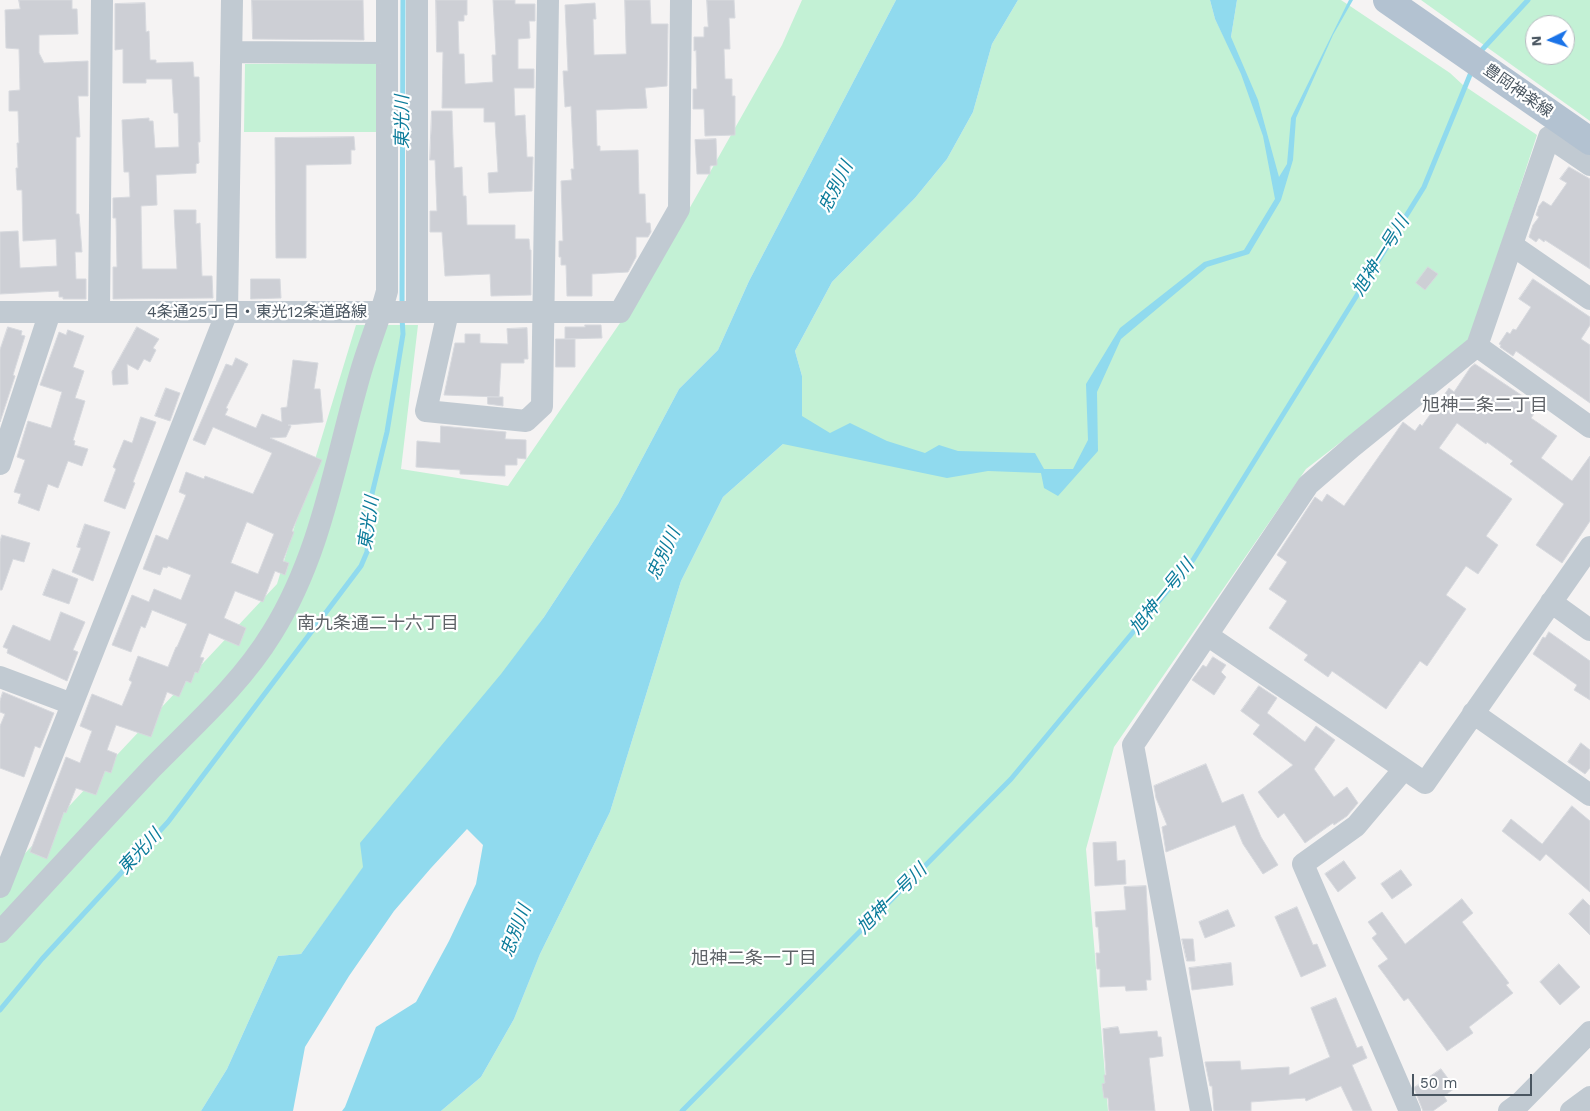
<!DOCTYPE html>
<html>
<head>
<meta charset="utf-8">
<style>
  body { margin:0 }
  #map { position:relative; width:1590px; height:1111px; overflow:hidden; background:#f5f3f3; font-family:"Work Sans",sans-serif }
  canvas { display:block }
  .north { position:absolute; left:1525px; top:15px; width:50px; height:50px; box-sizing:border-box; background:#fff; border:1px solid #b7bbc0; border-radius:50%; rotate:266deg; font-size:14px; font-weight:700; line-height:20px; text-align:center; color:#4a5661 }
  .north::after { content:''; display:block; margin:auto; width:18px; height:22px; background:#1a73e8; clip-path:polygon(50% 0,100% 100%,50% 72%,0 100%) }
  .scale { position:absolute; left:1412px; top:1074px; width:120px; height:22px; box-sizing:border-box; border:2px solid #4a5661; border-top:0; padding-left:6px; font-size:15px; line-height:18px; white-space:nowrap; color:#4a5661; -webkit-text-stroke:4px #fff; paint-order:stroke }
</style>
</head>
<body>
<div id="map">
<canvas width="1590" height="1111"></canvas>
<div class="north">N</div>
<div class="scale">50 m</div>
</div>
<script>
const ctx = document.querySelector('canvas').getContext('2d');
ctx.lineJoin = 'round';
function paint(path, color) { ctx.fillStyle = color; ctx.fill(path, 'evenodd'); }
function stroke(path, color, width, dash) { ctx.strokeStyle = color; ctx.lineWidth = width; ctx.lineCap = dash ? 'butt' : 'round'; ctx.setLineDash(dash || []); ctx.stroke(path); }
function drawText(font, color, halo, rows, align = 'center') {
  ctx.font = font + ' "Work Sans","Noto Sans JP",sans-serif'; ctx.lineWidth = 4.5; ctx.setLineDash([]); ctx.textBaseline = 'middle'; ctx.strokeStyle = halo; ctx.fillStyle = color; for (const [text, x, y, turn = 0] of rows) {
    ctx.save(); ctx.translate(x, y); ctx.rotate((+turn || 0) * Math.PI / 180); ctx.textAlign = isNaN(turn) ? turn : align; if (halo) ctx.strokeText(text, 0, 0); ctx.fillText(text, 0, 0); ctx.restore();
  }
}
paint(new Path2D(`
  M802 0H896L749 281 718 350 679 389 618 504 544 617 301 954 278 956 227 1069 201 1111H0V880L277 584 356 325H418L401 469 508 486 620 323 684 218 782 45Z
  M1018 0H1210L1215 19 1226 41 1231 37 1237 0H1341L1450 73 1463 85 1537 135 1469 343 1306 469 1114 747 1086 849 1108 1111H441L481 1077 514 1019 540 954 610 812 681 581 723 497 783 444 802 376 795 351 832 282 915 198 947 159 973 112 992 44Z
  M1421 0H1590V121ZM1535 25H1565V55H1535Z
  M380 63V132H244L245 64Z`), '#c3f1d5');
paint(new Path2D(`
  M896 0H1018L992 44 973 112 947 159 915 198 832 282 795 351 802 376V416L830 433 850 423 887 441 925 453 939 445 958 451 1035 453 1044 469H1073L1088 440 1086 384 1120 328 1204 262 1244 250 1275 199 1263 136 1241 74 1215 19 1210 0H1237L1231 37 1258 100 1279 177 1287 164 1291 118 1349 0H1353L1333 35 1296 118 1293 160 1281 200 1249 254 1207 267 1121 339 1097 392 1098 451 1058 496 1044 488 1041 473 988 471 947 478 783 444 723 497 681 581 610 812 540 954 514 1019 481 1077 441 1111H342L345 1107 376 1027 416 1002 449 941 476 884 483 845 467 829 431 868 394 911 349 976 305 1047 293 1111H201L227 1069 278 956 301 954 363 867 360 843 501 674 544 617 618 504 679 389 718 350 749 281Z`), '#90daee');
stroke(new Path2D(`
  M1479 53 1528 0
  M402 307 403 0
  M0 1010 42 959 168 822 361 566 367 552 371 498 387 432 403 334 402 318
  M682 1111 1011 779 1193 560 1424 187 1472 70`), '#90daee', 5);
const building = new Path2D(`
  M19 0H72V9H77L78 34 39 35V53L44 63 88 61V96H78L80 137H76V214H79L82 252H75L76 279H86V299H63V297H59V291L0 294V232L18 231 20 268 57 266 56 239 23 241 22 190H17L16 168H18L17 143H19L18 111H9V91L20 90 19 49 6 48 5 10 20 9Z
  M252 0H363L364 40 253 39Z
  M436 0H467V15H464V21H458L459 54H464L465 84 493 82 492 55H496L493 0H515V4H535V21H529L530 38 518 39V69H534V88H514L515 116 525 115 527 157H533L532 191 489 193 488 173 498 172 495 122H484V108H442L443 52H437Z
  M625 0H650L651 24H668L667 86 645 88 647 108 596 110 597 146H600V151L638 150 639 194H645L646 223H650L651 232 648 237H636V257L628 272 592 274V296H567L566 265H561V257H559V241H563L561 181 572 180 571 169H574L571 106 565 107 563 71H568L565 5 595 3 596 19H593L594 55 626 54Z
  M707 0H734L735 18H729L730 49H724L725 79H732V96H735V135L705 136 704 109H693V89H697L696 50 694 51V37H704V27H708Z
  M145 3 146 32 149 31 150 60H156V63L193 62 194 77H199L200 142H198L199 163 196 164V173L156 175 157 205 141 206 142 269H177L174 210H196V224L200 223 202 276H212L213 298 113 299V267H117L116 218H113V198L130 197 129 172H124L122 120 149 118V121H153L155 148 179 147 178 113H174L172 79H146V83H123V49L115 50V4Z
  M432 111H452L454 168 462 167 463 196H466L467 225H515V239H529L530 250H531V295L491 296 490 274 445 276 442 232H430V211H437L435 160H430Z
  M354 137 355 150H351V164L306 165V258H276L275 138Z
  M716 139 717 165 710 166V174H697L695 140Z
  M1569 167 1590 179V269L1545 240 1544 242 1539 238 1536 242 1529 237 1533 225 1539 217 1536 215 1539 206 1543 201 1551 206 1567 183 1560 179Z
  M1428 267 1438 274 1425 290 1416 283Z
  M251 279H280L281 298 251 299Z
  M1533 279 1590 317V325L1581 339 1590 345V403L1516 351 1513 356 1500 347 1501 345 1499 344 1507 332 1510 334 1513 329 1516 330 1531 307 1519 299Z
  M585 325H601L602 338 565 339V327H585Z
  M8 327 22 331 21 335 25 336 13 375 15 376 0 422V350Z
  M137 327 159 339 153 348 156 350 150 362 144 359 138 370 127 364 128 384 113 385 112 372Z
  M527 328 528 359H524V363H501L499 397 444 395 455 343H465V334H480V343L508 344 507 329Z
  M68 330 84 336 73 367 84 371 75 398 85 401 73 440 75 441 74 445 88 449 82 466 68 461 58 488 48 484 39 511 18 503 21 494 14 492 25 460 17 457 28 421 51 428 62 392 40 385 59 332 66 335Z
  M556 339H575V367H556Z
  M236 358 248 364 226 408 228 409 225 415 256 428 262 414 282 422 281 408 287 407 293 360 318 363 314 389H320L323 422 288 425 291 426 286 437 270 438 322 460 292 531 294 532 283 561 289 563 285 575 275 571 263 602 235 591 224 618 246 628 239 646 209 633 200 657 204 658 198 673 195 672 191 683 186 681 179 697 167 692 151 737 116 725 107 750 117 754 111 773 105 771 96 795 76 788 66 813 64 812 47 859 30 852 66 757 80 763 92 731 80 726 92 694 122 706 132 682 129 680 138 656 168 667 176 647H177L187 624 152 610 145 628 141 626 131 652 112 645 132 595 149 602 154 589 181 600 191 575 168 566 167 568 163 567 160 575 143 569 156 535 168 540 186 495 179 492 186 472 204 479 205 476 253 494 272 453 213 427 205 445 193 440 226 364 232 366ZM247 522 274 534 258 574 231 563Z
  M1475 364 1539 407 1531 418 1557 436 1541 458 1572 481 1590 456V521L1562 563 1536 545 1564 504 1510 464 1513 461 1487 442 1486 444 1457 423 1439 448 1512 499 1486 536 1498 545 1478 574 1466 566 1446 595 1466 609 1427 666 1420 661 1386 709 1332 671 1328 677 1304 660 1308 655 1269 628 1287 601 1269 589 1287 562 1277 555 1315 497 1322 502 1327 494 1344 506 1401 425 1403 422 1415 431 1420 424 1422 426 1449 388 1454 392 1470 368Z
  M166 388 180 393 170 421 155 416Z
  M488 397H503V406L488 404Z
  M141 417 156 422 133 482 135 483 125 509 104 501 116 469 113 467 124 440 132 443Z
  M441 426 506 432 505 439 526 440V459L517 458V465H505V476L460 474V470L416 467 417 441 440 443Z
  M85 524 110 532 93 581 72 572 81 548 77 547Z
  M2 535 30 543 24 562 13 559 2 590H0V542Z
  M53 569 78 579 69 604 43 595Z
  M61 612 85 622 73 650 78 652 67 681 7 653 8 649 3 647 13 625 50 641Z
  M1549 632 1590 661V700L1574 690 1577 685 1533 654 1543 637 1545 638Z
  M1213 657 1226 665 1221 672 1226 677 1214 695 1192 680 1203 665 1206 667Z
  M1259 686 1277 698 1267 713 1305 742 1316 726 1335 740 1314 769 1334 797 1347 787 1358 803 1347 816 1334 825 1333 823 1305 843 1284 813 1278 818 1258 792 1293 765 1253 734 1260 725 1241 711Z
  M3 692 54 713 40 748 35 746 24 777 0 768V726L5 714 0 712V701Z
  M1581 743 1590 750V768L1585 774 1568 762Z
  M1206 764 1222 803 1243 794 1261 837 1278 865 1263 874 1243 844 1235 825 1166 852 1162 827 1167 825 1156 798 1154 786Z
  M1572 806 1590 821V892L1546 854 1540 861 1502 831 1511 819 1542 844Z
  M1116 842 1117 861 1125 860 1126 884 1095 886 1093 843Z
  M1344 861 1356 878 1338 892 1325 874Z
  M1401 870 1412 885 1392 899 1381 884Z
  M1146 886 1151 980H1146L1147 990 1126 991 1125 986 1100 987V969H1097L1096 953H1100L1098 927H1096L1095 912 1126 910 1124 887Z
  M1462 899 1473 913 1462 922 1509 983 1506 985 1513 993 1469 1027 1473 1033 1447 1051 1408 998 1404 1001 1378 966 1388 959 1372 938 1377 934 1368 922 1382 912 1405 944Z
  M1583 899 1590 906V935L1569 914Z
  M1297 907 1313 945 1317 944 1326 966 1301 977 1275 917Z
  M1228 910 1235 926 1205 938 1199 922Z
  M1182 939H1193L1195 961H1187Z
  M1231 963 1233 985 1192 990 1189 968Z
  M1559 964 1580 987 1560 1005 1540 982Z
  M1336 998 1357 1048 1362 1046 1367 1058 1352 1065 1372 1111H1353L1341 1086 1306 1101 1305 1098 1251 1102V1111H1214L1212 1086H1210L1205 1062 1240 1061 1241 1070 1289 1067V1075L1330 1057 1311 1008Z
  M1118 1027 1120 1034 1157 1031 1158 1037H1161L1163 1056 1149 1058 1155 1111H1109L1108 1098H1104L1102 1084 1105 1083 1104 1075H1106L1103 1029Z
  M1441 1069 1455 1088 1444 1096 1447 1101 1433 1111H1423L1414 1088Z`);
paint(building, '#cdcfd5');
stroke(building, '#d7d9de', 1);
stroke(new Path2D(`
  M232 52 387 53
  M1512 245 1590 299
  M417 311V0
  M0 312H620L679 209 681 0
  M99 312 102 0
  M448 312 426 411 526 421 542 406 548 0
  M1477 346 1590 427
  M0 464 50 312
  M1551 602 1590 630
  M1207 635 1425 783 1590 547
  M0 677 72 704
  M1473 713 1590 795
  M1404 769 1356 826 1303 864 1410 1111
  M0 887 227 312 232 0
  M0 932C51 877 101 822 152 768 194 725 241 684 272 633 322 553 335 460 361 371 369 344 380 318 387 291V0
  M1201 1111 1133 745 1308 485 1352 447 1477 346 1549 137 1590 165
  M1509 1111 1520 1103 1590 1032
  M1571 1111 1590 1097`), '#c1cad2', 22);
stroke(new Path2D(`
  M1387 0 1590 141`), '#b3c2d1', 28);
drawText('16px', '#4a5661', '#fff', [
  ["豊岡神楽線",1518,91,35],
  ["4条通25丁目・東光12条道路線",257,312]
]);
drawText('italic 18px', '#0c7c9b', '#fff', [
  ["東光川",403,122,-90],
  ["忠別川",836,187,-63],
  ["旭神一号川",1381,256,-58],
  ["東光川",369,523,-82],
  ["忠別川",664,554,-65],
  ["旭神一号川",1162,597,-51],
  ["東光川",140,852,-47],
  ["旭神一号川",892,899,-45],
  ["忠別川",516,931,-69]
]);
drawText('18px', '#5f6368', '#fff', [
  ["旭神二条二丁目",1485,406],
  ["南九条通二十六丁目",378,624],
  ["旭神二条一丁目",754,959]
]);
</script>
</body>
</html>
